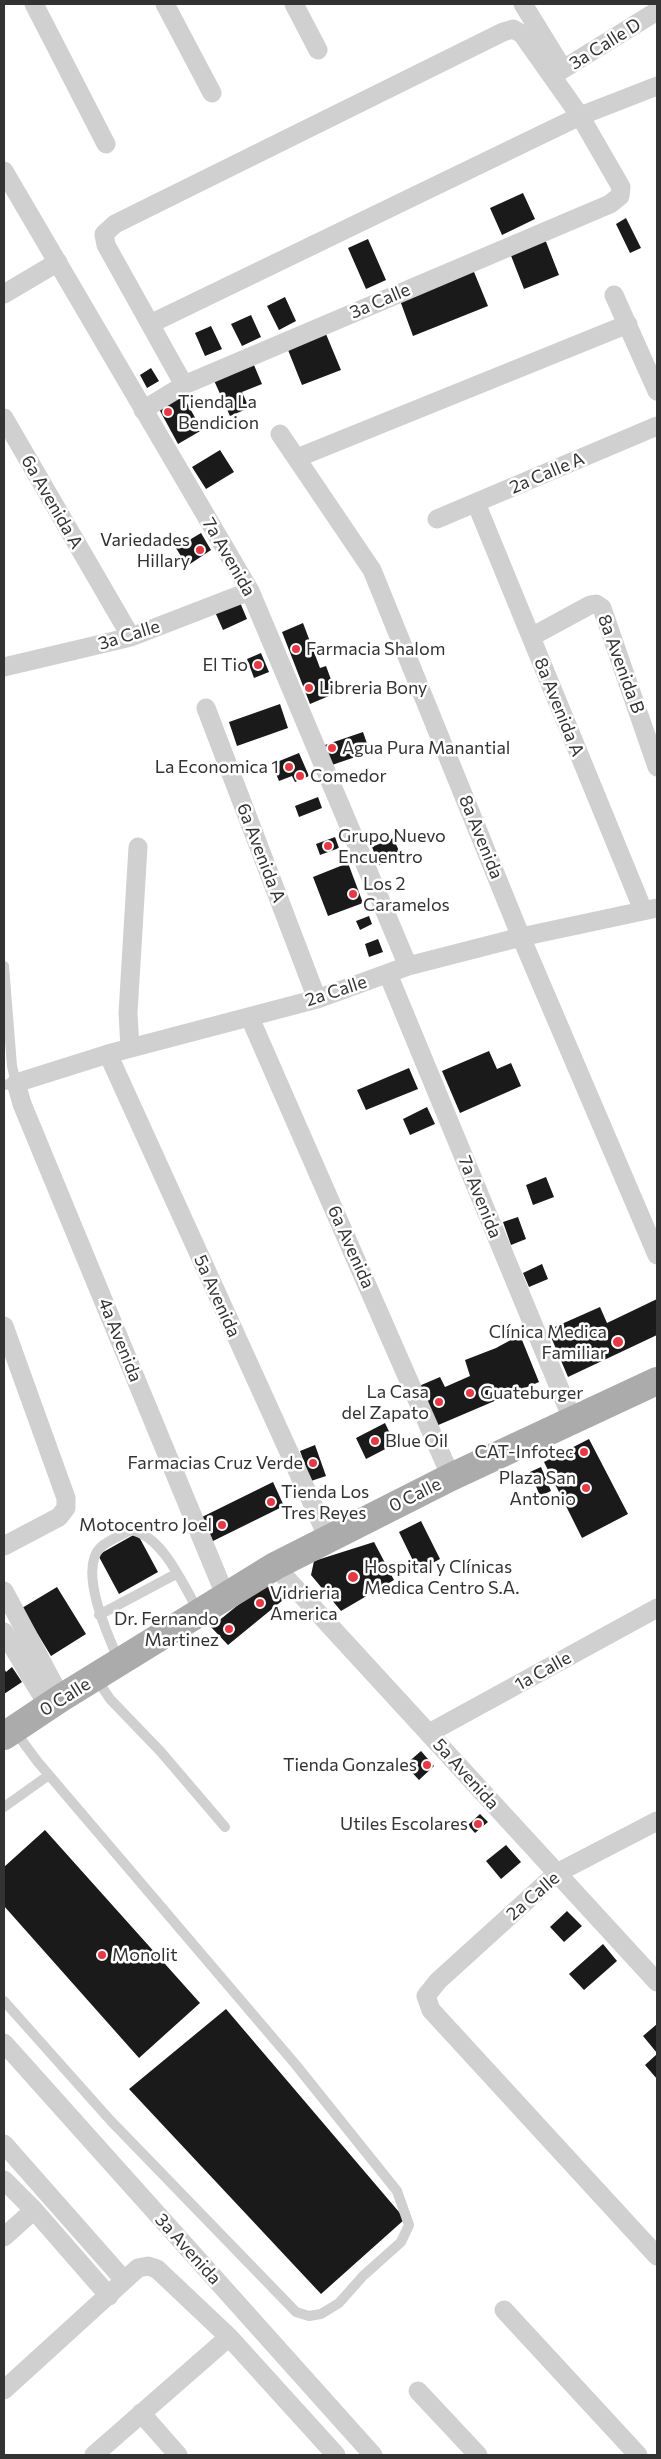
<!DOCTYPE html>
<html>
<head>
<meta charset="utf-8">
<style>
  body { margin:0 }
  #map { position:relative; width:661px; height:2459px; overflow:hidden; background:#fff; font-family:Commissioner,sans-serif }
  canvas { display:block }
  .frame { position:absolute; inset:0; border:5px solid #333; pointer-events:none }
</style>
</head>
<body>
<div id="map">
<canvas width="661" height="2459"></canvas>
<div class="frame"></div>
</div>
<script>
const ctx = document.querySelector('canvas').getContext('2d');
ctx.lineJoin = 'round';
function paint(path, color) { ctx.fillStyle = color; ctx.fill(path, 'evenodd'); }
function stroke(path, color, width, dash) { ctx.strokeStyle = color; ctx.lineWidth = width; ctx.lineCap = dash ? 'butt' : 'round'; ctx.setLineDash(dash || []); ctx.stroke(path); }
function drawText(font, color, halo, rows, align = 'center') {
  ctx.font = font + ' Commissioner,sans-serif'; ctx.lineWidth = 5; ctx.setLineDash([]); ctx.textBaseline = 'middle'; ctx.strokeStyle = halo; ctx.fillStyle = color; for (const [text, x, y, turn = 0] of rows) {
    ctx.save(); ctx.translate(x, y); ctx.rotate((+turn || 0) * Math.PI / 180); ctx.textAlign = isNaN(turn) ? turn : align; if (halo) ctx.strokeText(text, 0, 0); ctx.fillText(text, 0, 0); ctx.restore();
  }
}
paint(new Path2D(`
  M523 193 535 219 502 235 490 208Z
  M626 218 641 248 630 253 616 224Z
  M543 234 559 275 524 289 508 248Z
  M368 239 386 280 366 289 348 248Z
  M472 267 488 306 413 336 398 295Z
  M285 297 296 321 279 330 267 306Z
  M251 315 261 337 242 346 231 324Z
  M211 326 222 349 205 356 195 333Z
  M326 334 341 370 302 385 288 350Z
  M251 358 262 384 242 392 249 408 230 416 212 376Z
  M151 368 159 381 147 388 140 375Z
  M183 396 202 430 178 444 159 409Z
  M220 450 234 472 206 489 192 467Z
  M201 533 211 550 187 566 176 548Z
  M239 600 247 619 223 630 215 612Z
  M303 623 320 668 326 666 336 693 310 704 282 632Z
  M261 653 269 672 254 678 247 659Z
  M280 704 288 728 237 746 229 722Z
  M363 732 370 752 332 765 325 745Z
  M299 753 309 776 295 782 292 776 279 781 272 764Z
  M318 797 322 808 299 817 295 806Z
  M335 837 339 848 320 855 316 844Z
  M393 838 401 855 379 865 372 847Z
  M348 863 363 903 328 916 313 877Z
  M369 916 372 924 360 930 356 921Z
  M378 939 383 952 369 957 365 944Z
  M489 1051 497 1069 511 1063 521 1086 460 1113 442 1071Z
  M409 1068 418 1089 366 1110 357 1090Z
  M427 1107 435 1124 410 1135 403 1119Z
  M546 1177 554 1197 533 1205 526 1185Z
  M518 1217 526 1239 511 1245 503 1222Z
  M542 1264 548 1279 529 1287 523 1273Z
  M657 1299V1335L568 1377 548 1330 600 1307 607 1323Z
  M520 1335 539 1382 436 1426 419 1386 440 1377 445 1387 470 1376 465 1360 496 1348Z
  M385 1423 395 1444 366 1459 356 1438Z
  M589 1439 628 1514 582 1538 544 1462Z
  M315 1445 326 1476 311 1481 300 1451Z
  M541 1467 551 1491 540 1496 530 1472Z
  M273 1482 284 1506 211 1542 200 1518Z
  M421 1521 440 1559 418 1571 399 1532Z
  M137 1533 158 1572 119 1594 98 1555Z
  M374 1542 394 1580 341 1611 311 1575 314 1561Z
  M265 1583 272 1585 283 1600 228 1645 211 1627Z
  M57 1587 86 1634 51 1656 22 1608Z
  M12 1667 22 1682 4 1694V1668L6 1672Z
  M421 1751 434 1766 419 1780 405 1765Z
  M480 1814 488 1822 475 1833 468 1825Z
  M45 1830 200 2003 139 2058 4 1906V1867Z
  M506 1845 521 1862 501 1879 486 1861Z
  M567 1911 582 1926 564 1942 550 1927Z
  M603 1944 617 1961 584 1990 569 1974Z
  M226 2009 405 2219 321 2294 129 2089Z
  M657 2024V2053L643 2036Z
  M657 2054V2079L645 2065Z`), '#1a1a1a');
stroke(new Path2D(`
  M4 966 12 1066 16 1083 4 1085
  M99 1615 176 1574
  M119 1661C109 1638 77 1569 101 1547 108 1540 122 1535 131 1530 163 1536 183 1585 199 1612
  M96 1678 110 1699 161 1752 225 1827
  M4 1807 49 1775
  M4 2001 110 2120 296 2312 309 2316 321 2314 339 2303 363 2276 401 2242 409 2225 397 2191 296 2065 37 1761 14 1730`), '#d0d0d0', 10);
stroke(new Path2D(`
  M34 4 106 144
  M165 4 212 93
  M294 4 318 50
  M523 4 563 69
  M552 76 657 11
  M4 171 250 591 408 966
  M4 294 58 262
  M614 295 657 391
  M150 324 580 116 657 86
  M143 410 184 385 610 204 620 196 621 187 580 116 522 34 513 29 503 32 115 224 104 234 106 245 184 385
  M4 418 131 637
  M280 434 372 570 521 937 657 1255
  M297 458 628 324
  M476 503 643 910
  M437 519 657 426
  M531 637 590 605 596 604 602 608 657 767
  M4 667 131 637 250 591
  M206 708 317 999
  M388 974 573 1421
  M250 1018 451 1477
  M130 1048 128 1013 138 847
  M108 1054 328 1538
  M4 1326 66 1498V1508L59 1517 4 1546
  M275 1566 657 1982
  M4 1591 61 1698
  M226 1597 22 1104 16 1083 108 1054 317 999 408 966 521 937 657 908
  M4 1632 48 1706
  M429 1733 657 1608
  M657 1821 557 1873 438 1981 426 1996 431 2010 657 2256
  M4 2043 373 2455
  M4 2144 124 2280
  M4 2180 34 2210 109 2296
  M4 2237 34 2210
  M504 2310 638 2455
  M4 2390 138 2268 148 2266 157 2269 229 2337 336 2455
  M418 2391 478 2455
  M141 2413 178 2455
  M94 2455 229 2337`), '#d0d0d0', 19);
stroke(new Path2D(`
  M4 1736 61 1698 275 1566 451 1477 657 1381`), '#ababab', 28);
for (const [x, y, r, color] of [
  [168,412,5,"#e63946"],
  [200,550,5,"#e63946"],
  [296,649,5,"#e63946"],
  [258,665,5,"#e63946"],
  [309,688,5,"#e63946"],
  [332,748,5,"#e63946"],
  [289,767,5,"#e63946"],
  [300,776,5,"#e63946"],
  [328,846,5,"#e63946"],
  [353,894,5,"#e63946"],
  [618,1342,6,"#e63946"],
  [470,1393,5,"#e63946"],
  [439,1402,5,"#e63946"],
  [375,1441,5,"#e63946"],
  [584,1452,5,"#e63946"],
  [313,1463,5,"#e63946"],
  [586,1488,5,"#e63946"],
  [271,1502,5,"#e63946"],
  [222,1525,5,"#e63946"],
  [353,1577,6,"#e63946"],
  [260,1603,5,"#e63946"],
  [229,1629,5,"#e63946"],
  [427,1765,5,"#e63946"],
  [478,1824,5,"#e63946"],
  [102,1955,5,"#e63946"]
]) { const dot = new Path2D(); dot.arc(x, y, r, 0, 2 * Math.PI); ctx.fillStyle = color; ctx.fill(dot); stroke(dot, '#fff', 2); }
drawText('18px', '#333', '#fff', [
  ["3a Calle D",605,44,-32],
  ["3a Calle",380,301,-23],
  ["2a Calle A",547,473,-23],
  ["6a Avenida A",52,502,60],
  ["7a Avenida",229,557,60],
  ["3a Calle",129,635,-17],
  ["8a Avenida B",621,664,70],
  ["8a Avenida A",559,707,68],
  ["8a Avenida",481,837,68],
  ["6a Avenida A",261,853,69],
  ["2a Calle",336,991,-18],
  ["7a Avenida",480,1197,68],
  ["6a Avenida",351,1247,66],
  ["5a Avenida",217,1296,66],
  ["4a Avenida",120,1340,68],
  ["0 Calle",415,1495,-26],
  ["1a Calle",543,1671,-29],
  ["0 Calle",65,1697,-32],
  ["5a Avenida",466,1774,48],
  ["2a Calle",533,1896,-41],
  ["3a Avenida",188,2249,48]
]);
drawText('18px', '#333', '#fff', [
  ["Tienda La",178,402],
  ["Bendicion",178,423],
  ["Variedades",190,540,"right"],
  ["Hillary",190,561,"right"],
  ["Farmacia Shalom",306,649],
  ["El Tio",248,665,"right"],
  ["Libreria Bony",319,688],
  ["Agua Pura Manantial",342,748],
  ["La Economica 1",279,767,"right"],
  ["Comedor",310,776],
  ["Grupo Nuevo",338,836],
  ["Encuentro",338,857],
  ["Los 2",363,884],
  ["Caramelos",363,905],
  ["Clínica Medica",607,1332,"right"],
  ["Familiar",607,1353,"right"],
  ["La Casa",429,1392,"right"],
  ["del Zapato",429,1413,"right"],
  ["Guateburger",480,1393],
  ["Blue Oil",385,1441],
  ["CAT-Infotec",574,1452,"right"],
  ["Farmacias Cruz Verde",303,1463,"right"],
  ["Plaza San",576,1478,"right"],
  ["Antonio",576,1499,"right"],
  ["Tienda Los",281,1492],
  ["Tres Reyes",281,1513],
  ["Motocentro Joel",212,1525,"right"],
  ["Hospital y Clínicas",364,1567],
  ["Medica Centro S.A.",364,1588],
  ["Vidrieria",270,1593],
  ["America",270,1614],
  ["Dr. Fernando",219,1619,"right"],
  ["Martinez",219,1640,"right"],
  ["Tienda Gonzales",417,1765,"right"],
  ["Utiles Escolares",468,1824,"right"],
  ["Monolit",112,1955]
], 'left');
</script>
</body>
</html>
